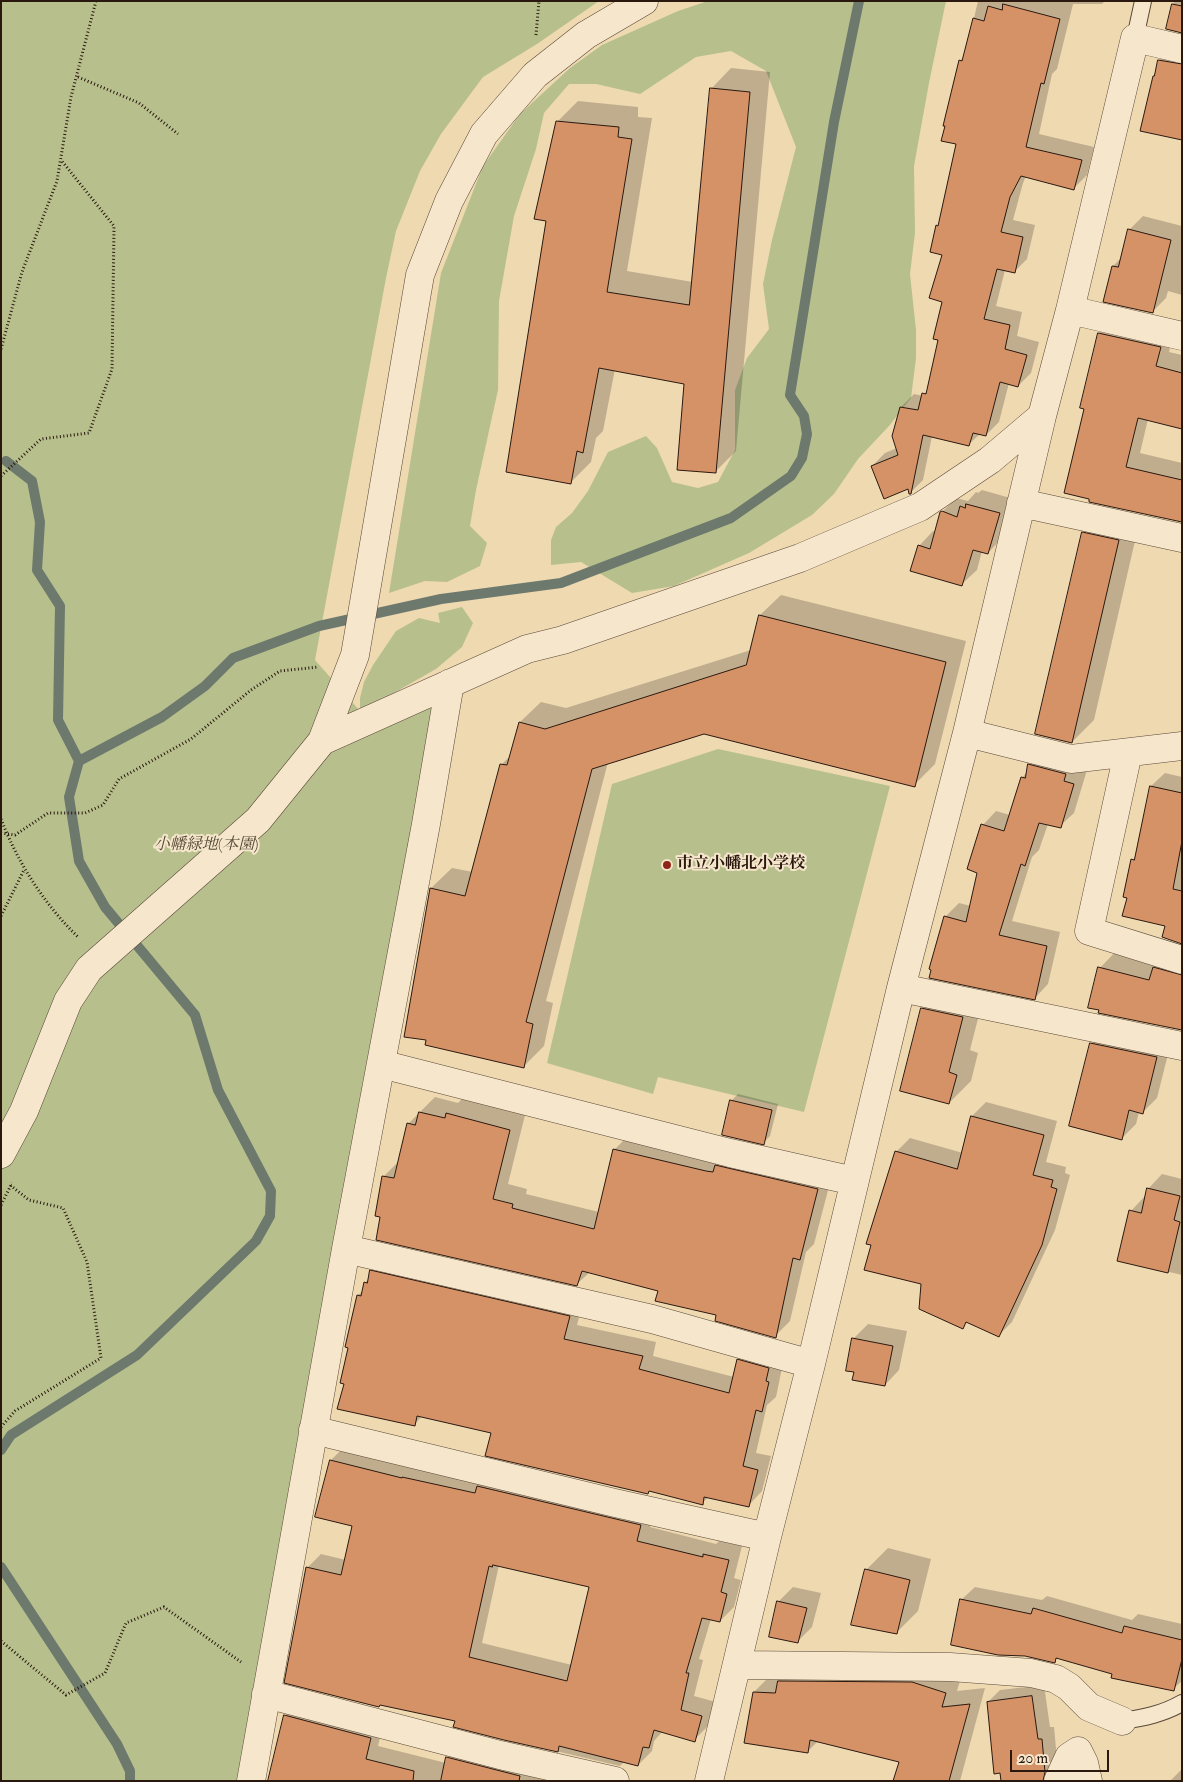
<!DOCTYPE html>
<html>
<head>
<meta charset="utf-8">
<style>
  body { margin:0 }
  #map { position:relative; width:1183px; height:1782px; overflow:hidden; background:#efd9b1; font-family:"IM FELL Double Pica",serif }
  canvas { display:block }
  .frame { position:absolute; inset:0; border:2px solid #2a180f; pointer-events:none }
  .scale { position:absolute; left:1010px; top:1750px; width:99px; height:22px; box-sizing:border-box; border:2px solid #2a180f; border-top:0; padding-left:6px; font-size:15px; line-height:18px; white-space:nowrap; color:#2a180f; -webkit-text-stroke:4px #f5e6cc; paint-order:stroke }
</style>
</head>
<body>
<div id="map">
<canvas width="1183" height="1782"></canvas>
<div class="frame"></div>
<div class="scale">20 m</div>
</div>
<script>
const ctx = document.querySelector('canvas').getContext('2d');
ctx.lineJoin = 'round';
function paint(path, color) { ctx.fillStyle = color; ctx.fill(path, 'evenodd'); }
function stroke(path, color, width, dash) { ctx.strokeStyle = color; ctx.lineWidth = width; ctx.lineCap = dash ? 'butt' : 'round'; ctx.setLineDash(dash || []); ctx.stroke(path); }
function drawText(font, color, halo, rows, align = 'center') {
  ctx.font = font + ' "IM FELL Double Pica","Noto Serif JP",serif'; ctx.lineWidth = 4; ctx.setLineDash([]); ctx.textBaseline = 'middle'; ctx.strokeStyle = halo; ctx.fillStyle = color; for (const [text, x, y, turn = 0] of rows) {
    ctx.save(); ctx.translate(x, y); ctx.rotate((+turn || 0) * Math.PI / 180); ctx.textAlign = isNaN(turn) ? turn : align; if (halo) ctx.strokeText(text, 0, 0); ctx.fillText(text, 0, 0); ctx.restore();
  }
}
paint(new Path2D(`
  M1 1H599L537 44 483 77 441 134 420 171 396 231 386 278 315 660 360 711V698L364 682 373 665 396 631 419 618 440 623 438 613 462 607 473 623 462 647 436 669 362 711 441 707 244 1781H1Z
  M708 1H946L929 83 914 166 915 233 910 274 916 330V358L911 398 889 426 858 459 834 494 812 515 749 553 674 586 632 593 581 562 551 565V540L556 527 572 513 588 491 608 452 646 436 657 448 672 482 698 488 718 482 735 450V390L747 358 769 329 763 284 772 240 796 147 766 71 731 51 696 57 640 94 596 84H569L544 113 536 149 514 216 499 301 498 390 476 490 470 526 487 543 480 566 447 582 425 581 389 593 441 273 483 166 520 114 570 68 602 45 678 11Z
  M718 749 890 786 804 1112 658 1077 653 1094 547 1063 612 784Z`), '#b7c08d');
paint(new Path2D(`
  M978 1H1105L1102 4H1073L1057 69 1052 74 1039 134 1094 147 1087 175 1074 188 1026 176 1023 183 1013 220 1035 225 1027 259 1014 272 1005 270 996 306 1022 312 1017 336 1039 342 1031 373 1018 386 1009 383 999 422 986 435 980 434 968 445 932 436 923 480 910 493 909 487 872 466 885 453 897 448 901 407 914 394 923 396 929 388 939 339 943 301V254L938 226 939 224 958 144 960 61 965 56Z
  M1174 1H1182V32L1167 28Z
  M1173 46 1182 49V139L1156 75 1159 60Z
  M731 68 770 72 736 451 715 472 686 382 615 369 603 431 596 438 591 462 571 482 547 220 557 122 578 101 638 107V117L652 118 627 271 693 282 711 89Z
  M1143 216 1182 226V295L1168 291 1166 298 1152 312 1113 266 1122 257 1129 230Z
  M1113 319 1174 333 1169 352 1182 355V427L1148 419 1140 453 1182 463V521L1090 501 1085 408 1081 407 1099 333Z
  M982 490 1014 499 1002 538 988 553 982 551 977 570 962 584 919 546 933 531 936 532 941 513 956 498 968 501 976 492 978 493Z
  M1104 511 1140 519 1094 720 1072 742 1083 533Z
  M781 595 966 641 935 764 914 785 704 732 608 762 546 1001 553 1003 544 1046 523 1067 431 888 452 868 473 872 502 764 512 754 520 722 541 702 566 708 751 650 760 615Z
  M1043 751 1087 770 1074 813 1060 826 1048 824 1039 850 1032 857 1012 921 1060 932 1048 984 1035 998 945 917 959 903 971 906 978 872 983 825 996 811 1010 815 1022 778 1027 772 1029 765Z
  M1165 773 1182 777V939L1167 925 1128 897 1132 860 1136 857 1151 786Z
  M1118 949 1182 966V1029L1100 968Z
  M944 987 984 995 970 1050 978 1053 971 1081 949 1103 922 1009Z
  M1106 1029 1171 1042 1157 1098 1143 1112H1139L1136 1124 1122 1138 1091 1044Z
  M738 1094 778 1104 770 1136 763 1143 731 1101Z
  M435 1097 458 1103 462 1099 525 1115 508 1184 527 1189 526 1194 599 1212 614 1150 629 1135 832 1175 814 1244 806 1252 790 1321 775 1336 659 1290 590 1272 577 1284 382 1216 383 1177 398 1162 408 1124Z
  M986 1102 1057 1121 1046 1162 1066 1167 1065 1173 1070 1175 1055 1230 1012 1322 998 1336 968 1322 962 1327 922 1283 896 1152 910 1138 963 1153 972 1116Z
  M1162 1174 1182 1179V1275L1119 1260 1131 1211 1145 1196 1148 1189Z
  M385 1257 583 1303 577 1325 656 1342 653 1356 734 1377 738 1360 752 1346 782 1368 776 1397 767 1405 756 1453 771 1456 762 1491 749 1505 709 1497 702 1503 651 1490 648 1493 492 1432 422 1416 414 1425 345 1383 350 1347 346 1346 358 1295 364 1290 365 1283 369 1278 371 1271Z
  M868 1324 907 1331 899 1370 885 1385 855 1371 853 1339Z
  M345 1446 654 1511 650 1527 716 1544 719 1541 742 1546 734 1578 741 1580 734 1607 720 1621 711 1619 699 1659 703 1660 694 1696 716 1702 708 1726 694 1740 663 1731 654 1741 652 1751 638 1765 624 1762 620 1766 504 1739 307 1568 321 1554 346 1560 354 1526 331 1460ZM499 1565 590 1586 572 1665 482 1643Z
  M888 1548 931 1559 918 1611 896 1633 866 1570Z
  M793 1587 821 1593 812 1627 797 1642 778 1602Z
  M975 1587 1042 1600 1047 1596 1132 1620 1138 1614 1182 1624V1681L1173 1689 1058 1657 1054 1661 961 1600Z
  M770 1676 961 1677 957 1691 985 1688 960 1781H895L900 1761 818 1741 807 1752 754 1692Z
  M1044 1685 1050 1727H1054L1059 1781H1002L988 1702 1000 1690Z
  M298 1703 383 1725 378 1746 446 1763 447 1758 460 1745 613 1781H270L285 1716Z
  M1182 1769V1781H1170Z`), '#0003');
stroke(new Path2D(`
  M79 761 162 717 205 686 233 658 319 626 441 599 561 583 731 518 791 476 802 458 807 434 804 416 790 395 834 122 859 1
  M1 1450 11 1435 137 1355 256 1241 270 1216 271 1191 218 1090 195 1015 105 907 79 861 69 797 79 761 58 720 60 606 37 570 40 522 32 481 6 461
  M1 1567 117 1744 130 1771V1781`), '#6d796d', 10);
const building = new Path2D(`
  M1003 4 1060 19 1044 84 1041 83 1026 147 1082 160 1074 190 1021 176 1010 197 1001 232 1023 237 1015 273 997 269 984 319 1010 325 1005 349 1027 355 1018 387 1000 382 986 436 973 433 969 446 923 435 911 494H909L908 489 884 499 871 466 898 455 892 436 900 407 918 410 922 393 926 394 938 340 933 339 942 302 929 298 942 255 930 252 936 225 938 226 956 144 941 141 945 126H943L959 60 962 61 973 18 984 21 988 6 1002 10Z
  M1172 4 1182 6V33L1166 29Z
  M1158 60 1182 64V140L1140 131 1153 76H1154Z
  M710 88 750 92 716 473 677 470 684 384 599 368 583 453 577 451 571 484 506 472 546 221 534 219 556 121 619 127 618 137 632 139 607 292 689 305Z
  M1128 229 1171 240 1153 313 1103 302 1112 266 1118 267Z
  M1098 333 1161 347 1156 366 1182 373V429L1138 418 1126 467 1182 480V522L1089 502V499L1064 493 1084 409 1080 408Z
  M966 504 1000 513 988 554 973 550 962 586 910 571 918 545 930 549 940 512 942 511 957 517 960 506 965 508Z
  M1082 532 1119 540 1072 743 1035 734Z
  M759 615 946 662 915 787 704 734 592 769 526 1022 533 1024 524 1068 425 1045 426 1040 404 1037 430 888 465 896 500 764 507 765 519 722 545 729 746 665Z
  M1028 764 1066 774 1064 781 1074 784 1061 828 1039 823 1025 866 1021 864 999 935 1047 946 1035 1000 929 978 931 970 929 969 944 916 966 922 977 873 967 869 981 824 1004 831 1021 777 1025 778Z
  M1150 786 1182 793V841L1173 889 1182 891V944L1162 937 1165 926 1122 916 1127 898 1123 897 1131 859 1134 860Z
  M1098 967 1149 980 1153 967 1182 975V1030L1098 1013 1099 1010 1088 1008Z
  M921 1008 963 1017 949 1072 957 1075 949 1104 900 1091Z
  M1090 1043 1157 1057 1143 1114 1129 1110 1122 1140 1069 1126Z
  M730 1100 772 1110 764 1145 722 1135Z
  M419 1112 445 1118 446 1113 510 1130 493 1199 513 1204 512 1208 594 1229 613 1149 706 1171 713 1172 715 1165 818 1189 800 1260 793 1258 776 1338 715 1321 716 1315 655 1301 658 1291 582 1271 577 1286 376 1240 380 1217 375 1216 382 1176 394 1178 407 1123 415 1125Z
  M971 1116 1044 1135 1033 1175 1053 1180 1051 1187 1057 1189 1042 1245 999 1337 966 1322 963 1329 919 1309 921 1284 864 1270 871 1245 866 1244 895 1151 957 1169Z
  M1147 1188 1180 1196 1174 1220 1180 1222 1168 1273 1117 1261 1129 1210 1141 1213Z
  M370 1270 570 1316 564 1339 643 1356 639 1369 729 1393 737 1359 769 1368 766 1381 769 1382 762 1412 756 1410 743 1466 758 1470 749 1507 704 1497 703 1505 649 1491 648 1494 485 1456 491 1433 417 1416 415 1426 337 1409 344 1384 340 1383 348 1348 345 1347 357 1295 361 1296 364 1282 367 1283Z
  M852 1338 893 1346 885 1386 852 1380 854 1372 846 1371Z
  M330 1460 402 1478V1477L475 1493 477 1486 641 1525 637 1541 703 1557V1554L729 1560 721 1592 727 1594 720 1622 702 1618 686 1673H689L681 1710 702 1716 695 1742 654 1730 649 1748 643 1747 638 1766 559 1746 558 1752 504 1740 453 1727 455 1721 380 1705 379 1707 284 1683 306 1567 341 1575 352 1526 315 1517ZM493 1565 589 1587 567 1681 469 1657 489 1566 492 1567Z
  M865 1569 910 1580 897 1634 851 1625Z
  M960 1599 1031 1614 1033 1608 1122 1633 1124 1626 1182 1640V1659L1174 1691 1111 1678 1112 1674 1056 1658 1055 1663 1025 1656 998 1655 951 1645Z
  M777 1601 807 1608 798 1643 769 1637Z
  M778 1681 912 1682 946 1693 942 1707 970 1704 949 1781H893L899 1762 810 1740 808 1753 744 1743 753 1692 775 1693Z
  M1032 1696 1038 1739H1042L1045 1772 1043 1781H1001L1000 1773 994 1774 987 1702Z
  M284 1715 371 1738 366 1759 414 1771 413 1781H268Z
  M446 1757 520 1776 519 1781H441Z`);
paint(building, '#d69267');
stroke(building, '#2a180f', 1);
const lane = new Path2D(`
  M1135 38 1143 1
  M1122 1721C1143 1718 1163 1714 1182 1703`);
const street = new Path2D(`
  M1070 310 1182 336
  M1021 503 1182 538
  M967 733 1071 759 1182 746
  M322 741 527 649 563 640 800 558 920 507 990 460 1042 416
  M1128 753 1089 931 1182 960
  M901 988 1182 1046
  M381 1064 730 1153 854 1181
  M1 1154 24 1111 68 1001 89 969 258 820 322 741 355 655 420 275 449 201 484 134 535 75 586 35 644 1
  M346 1249 652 1319 811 1364
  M313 1430 615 1503 767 1537
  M737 1665 950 1667 1031 1673 1056 1679 1069 1687 1089 1707 1122 1721
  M266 1694 500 1755 615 1781
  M251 1781 346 1249 426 824 450 683
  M709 1781 767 1537 811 1364 901 988 967 733 1042 416 1070 310 1135 38 1182 49
  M1058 1781 1069 1757 1078 1751 1084 1763 1088 1781`);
stroke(lane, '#5b4838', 18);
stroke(street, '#5b4838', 29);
stroke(new Path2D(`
  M536 35 539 1
  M78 77 139 103 178 134
  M1 349 22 272 57 181 71 97 96 1
  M1 476 41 439 89 433 112 369 114 226 61 160
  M1 819C18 863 44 904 78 937
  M1 833 15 835 48 813H85L103 805 119 779 191 739 251 690 280 671 318 667
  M1 916 24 870
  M1 1205 12 1183
  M1 1427 15 1411 101 1358 87 1262 63 1208 29 1200 10 1185
  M1 1641 66 1695 105 1673 126 1623 164 1607 241 1662`), '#2a180f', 3, [1, 2.5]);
stroke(lane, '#f5e6cc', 16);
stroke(street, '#f5e6cc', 28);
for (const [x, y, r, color] of [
  [667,865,5,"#8f2418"]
]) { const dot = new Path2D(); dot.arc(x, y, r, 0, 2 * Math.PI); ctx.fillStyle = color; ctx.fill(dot); stroke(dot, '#f5e6cc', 2); }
drawText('italic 16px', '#544a35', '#f5e6cc', [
  ["小幡緑地(本園)",206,846]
]);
drawText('bold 16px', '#2a180f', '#f5e6cc', [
  ["市立小幡北小学校",677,865]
], 'left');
</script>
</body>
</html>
